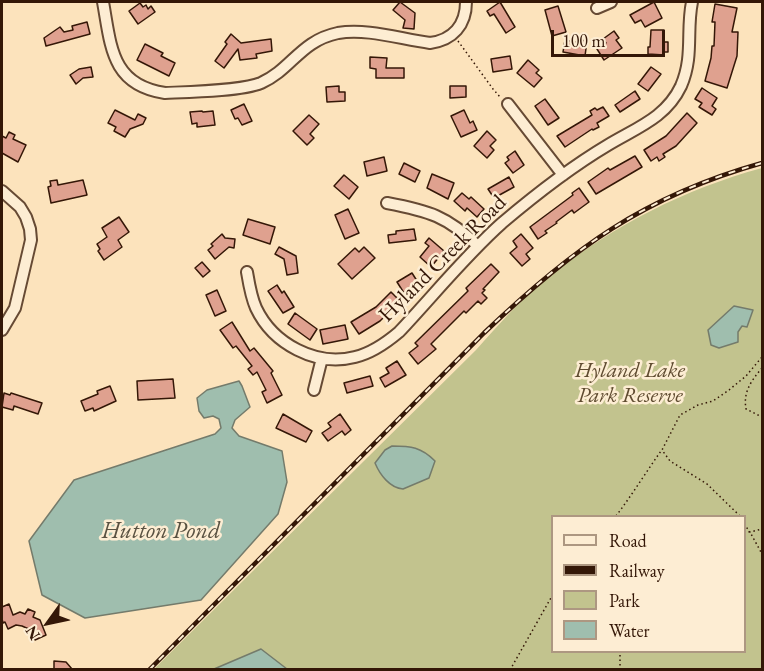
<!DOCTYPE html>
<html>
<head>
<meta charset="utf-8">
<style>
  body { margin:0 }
  #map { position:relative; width:764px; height:671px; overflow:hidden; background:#fce3bc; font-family:"EB Garamond",serif }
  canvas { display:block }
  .frame { position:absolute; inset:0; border:3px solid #341707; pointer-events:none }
  .legend { position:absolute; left:551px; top:515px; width:195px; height:138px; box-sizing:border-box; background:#fdedd3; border:2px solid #ad9781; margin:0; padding:8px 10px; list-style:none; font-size:18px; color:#341707 }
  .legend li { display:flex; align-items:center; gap:12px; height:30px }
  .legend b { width:30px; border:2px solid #ad9781 }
  .north { position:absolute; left:18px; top:593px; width:60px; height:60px; -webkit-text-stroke:4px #fdedd3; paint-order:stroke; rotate:237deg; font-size:16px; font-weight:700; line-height:24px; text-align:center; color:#341707 }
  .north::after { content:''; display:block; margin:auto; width:21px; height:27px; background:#341707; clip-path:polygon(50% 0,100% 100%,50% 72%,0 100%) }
  .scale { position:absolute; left:551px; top:30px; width:114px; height:27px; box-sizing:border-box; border:3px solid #341707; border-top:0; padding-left:8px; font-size:18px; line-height:21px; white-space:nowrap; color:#341707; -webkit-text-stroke:4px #fdedd3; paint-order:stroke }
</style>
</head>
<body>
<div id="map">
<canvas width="764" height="671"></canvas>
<div class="frame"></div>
<ul class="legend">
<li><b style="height:8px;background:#fdedd3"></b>Road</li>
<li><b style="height:8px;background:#341707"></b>Railway</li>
<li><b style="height:16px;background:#c2c38e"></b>Park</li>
<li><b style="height:16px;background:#9fbeae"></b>Water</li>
</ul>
<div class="north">N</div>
<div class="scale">100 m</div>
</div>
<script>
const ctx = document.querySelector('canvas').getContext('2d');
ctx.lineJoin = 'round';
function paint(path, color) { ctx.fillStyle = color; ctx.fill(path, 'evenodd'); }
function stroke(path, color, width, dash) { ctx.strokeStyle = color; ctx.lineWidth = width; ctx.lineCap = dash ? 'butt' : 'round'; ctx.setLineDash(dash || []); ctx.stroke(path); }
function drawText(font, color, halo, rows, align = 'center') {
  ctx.font = font + ' "EB Garamond",serif'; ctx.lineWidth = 5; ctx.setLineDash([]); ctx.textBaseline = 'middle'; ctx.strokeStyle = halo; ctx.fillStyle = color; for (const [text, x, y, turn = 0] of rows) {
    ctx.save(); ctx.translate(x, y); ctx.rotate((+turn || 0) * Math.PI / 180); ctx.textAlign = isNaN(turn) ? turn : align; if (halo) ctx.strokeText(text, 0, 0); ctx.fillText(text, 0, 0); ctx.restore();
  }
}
paint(new Path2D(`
  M762 168V669L153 670 476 350C499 324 523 297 551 275 614 225 685 189 762 168ZM552 516H744V652H552Z`), '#c2c38e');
const water = new Path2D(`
  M734 306 753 310 747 327 742 326 738 332V342L719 348 711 345 708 330Z
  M239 381 242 386 250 407 235 420 232 428 239 436 282 451 287 482 278 514 201 600 85 618 42 595 29 541 74 480 215 434 221 428 219 419 213 416 204 418 199 411 197 398 207 390Z
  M392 446C411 446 421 447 435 461L429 478 403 489C390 488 380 475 375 463L385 450Z
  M261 649 287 669H214Z`);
paint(water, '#9fbeae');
stroke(water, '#747b6b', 1.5);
const building = new Path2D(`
  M400 2 415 13 414 29 403 28 405 20 393 10Z
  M500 2 515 27 506 33 494 14 490 16 487 11Z
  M654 2 662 18 645 27 641 20 635 23 630 15Z
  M140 3 143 7 146 5 148 9 151 6 155 12 138 24 129 11Z
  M715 4 737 8 732 32H738L737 56 727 88 705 81 711 58 712 46H714L715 22H712Z
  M558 6 566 32 552 36 545 10Z
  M87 22 90 34 46 46 44 38 60 27 64 32 73 30 72 26Z
  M651 30H664V42H668V52H664V55L648 54V47H650Z
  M614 31 619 38 616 40 622 48 604 60 597 49 606 43 603 39Z
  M231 34 241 43 271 39 272 51 256 54 257 58 240 60 238 49 224 68 215 61 227 44 225 42Z
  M565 40 580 43V40L587 41 585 56 563 52Z
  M145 44 163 53 161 56 175 63 169 76 137 60Z
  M510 56 512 69 493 72 491 59Z
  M370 57 387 58 386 68H404V78H376V69L370 68Z
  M528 60 539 70 536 73 542 78 534 87 517 73Z
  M91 67 93 77 83 78 76 84 70 75 79 69Z
  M651 67 661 74 648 91 638 84Z
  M339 86V92H345V101L327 102 326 87Z
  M450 86H466V97L450 98Z
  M702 88 717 98 712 106 716 109 712 115 699 107 702 103 695 99Z
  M635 91 640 99 620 112 615 105Z
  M545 99 559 118 548 125 535 106Z
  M244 104 252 121 242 125 238 118 235 119 231 110Z
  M603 107 609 116 597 123 599 127 593 130 592 129 565 147 557 136 592 115 590 111 595 108 597 110Z
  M115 110 135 120 138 114 146 118 143 124 130 129 125 137 114 131 116 127 108 123Z
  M464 110 470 123 473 121 477 130 461 137 451 116Z
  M202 111 203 112 213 111 215 125 197 127V123L192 124 190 112Z
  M687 113 697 123 676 146 663 154 665 157 659 161 657 157 651 161 644 150 666 136Z
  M309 115 319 124 310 134 314 138 307 145 293 131Z
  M487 131 496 140 490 146 494 150 487 158 474 146Z
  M9 132 15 135 13 139 26 145 18 162 2 153V136L6 138Z
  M515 151 524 165 513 173 505 163 509 160 507 157Z
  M635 156 642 167 596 194 588 182 608 168 610 170Z
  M384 157 387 171 367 176 364 162Z
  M404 163 420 171 415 182 399 174Z
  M432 174 454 183 448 199 427 188Z
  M344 175 358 187 349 199 334 186Z
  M509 177 514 187 494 198 488 189Z
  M57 180 58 185 83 180 87 195 51 203 48 187 51 186 50 181Z
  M579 188 589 202 574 213 572 210 556 222 557 223 545 231 547 233 538 239 530 227 573 195 572 193Z
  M462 193 469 199 471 197 484 209 477 217 467 208 465 211 454 201Z
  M348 209 359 233 345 239 335 215Z
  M119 217 129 232 118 240 122 247 104 260 98 251 100 249 97 244 107 237 102 228Z
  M248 219 275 227 270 244 243 235Z
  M414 229 416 240 389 243 388 235 396 234V231Z
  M222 234 225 238 235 239 234 248 229 247 215 259 208 250 213 246 211 244Z
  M521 234 533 248 526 254 530 259 522 266 510 253 517 247 513 241Z
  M429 238 444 251 431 267 420 257 429 246 425 243Z
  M279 247 296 256 298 273 287 275 284 259 275 254Z
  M364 247 375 258 352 279 338 264 355 248 359 252Z
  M202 262 210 271 203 277 195 268Z
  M491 264 499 272 483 289 485 290 482 293 487 298 481 304 478 301 466 313 464 311 431 344 436 349 418 364 409 353 418 346 415 343 468 291 466 288Z
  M412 273 419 284 404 293 397 282Z
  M277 285 282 293 284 291 294 307 283 313 268 291Z
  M217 290 226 311 215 316 206 295Z
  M391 292 400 301 380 321 359 334 351 322 376 307Z
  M295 313 317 329 310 340 288 324Z
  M232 322 250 351 254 348 273 371 271 373 282 395 267 403 262 392 266 390 257 372 253 375 248 369 252 366 236 346 233 348 220 330Z
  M345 325 348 339 323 344 320 330Z
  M397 361 406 375 385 387 380 378 389 373 386 368Z
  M370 376 373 386 347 393 344 383Z
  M173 379 175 398 138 400 137 381Z
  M110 386 116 401 94 411 93 408 85 411 81 401 98 394 97 391Z
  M4 393 10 395 11 393 42 403 38 414 14 406 13 410 2 407Z
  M283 414 312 431 306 442 276 428Z
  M340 414 351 430 345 435 342 431 328 441 322 433 331 427 328 423Z
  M9 604 13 615 20 612 25 614 28 609 35 612 33 617 40 620 46 635 35 640 31 630 22 626 16 625 8 629 5 622 3 623 2 619V607Z
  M54 661 66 662 72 669H54Z`);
paint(building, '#dfa18f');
stroke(building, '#341707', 1.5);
const minor = new Path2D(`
  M103 2C111 46 111 85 165 93 188 92 242 91 261 83 292 69 300 41 338 33 367 28 400 39 430 43 453 40 466 25 466 2
  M597 8 611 2
  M508 104 563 175
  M2 191 20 207 26 217 30 229 31 240 15 308 2 330
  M387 203C429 211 447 216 478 246
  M247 272C249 284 251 297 256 308 273 344 316 367 355 357 372 353 386 343 399 332 433 296 465 256 502 223 535 195 571 167 608 145 636 128 666 118 681 86 694 56 686 31 692 2
  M314 390 322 358`);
stroke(minor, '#664a34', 14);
stroke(new Path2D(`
  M458 41 493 89 500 97
  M762 368C751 381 743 392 746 409L762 417
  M616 516C632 495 646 472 661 451
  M740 516 707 484 670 461 662 450 680 415 698 405 713 401 729 390 746 376 762 357
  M744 524 750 532 762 529
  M744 531 750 532 762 554
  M510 670 552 596
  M620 670V652
  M761 670 762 666`), '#341707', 1.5, [1.5, 3]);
stroke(minor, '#fdedd3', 10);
const rail = new Path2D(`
  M149 670 484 333C572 249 644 196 762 163`);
stroke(rail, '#341707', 4.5);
stroke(rail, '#fdedd3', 2, [7]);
drawText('22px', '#341707', '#fdedd3', [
  ["Hyland Creek Road",443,259,-45]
]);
drawText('italic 22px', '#5f4b30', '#fdedd3', [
  ["Hyland Lake",630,371],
  ["Park Reserve",630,396]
]);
drawText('italic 24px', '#595141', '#fdedd3', [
  ["Hutton Pond",161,531]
]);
</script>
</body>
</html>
